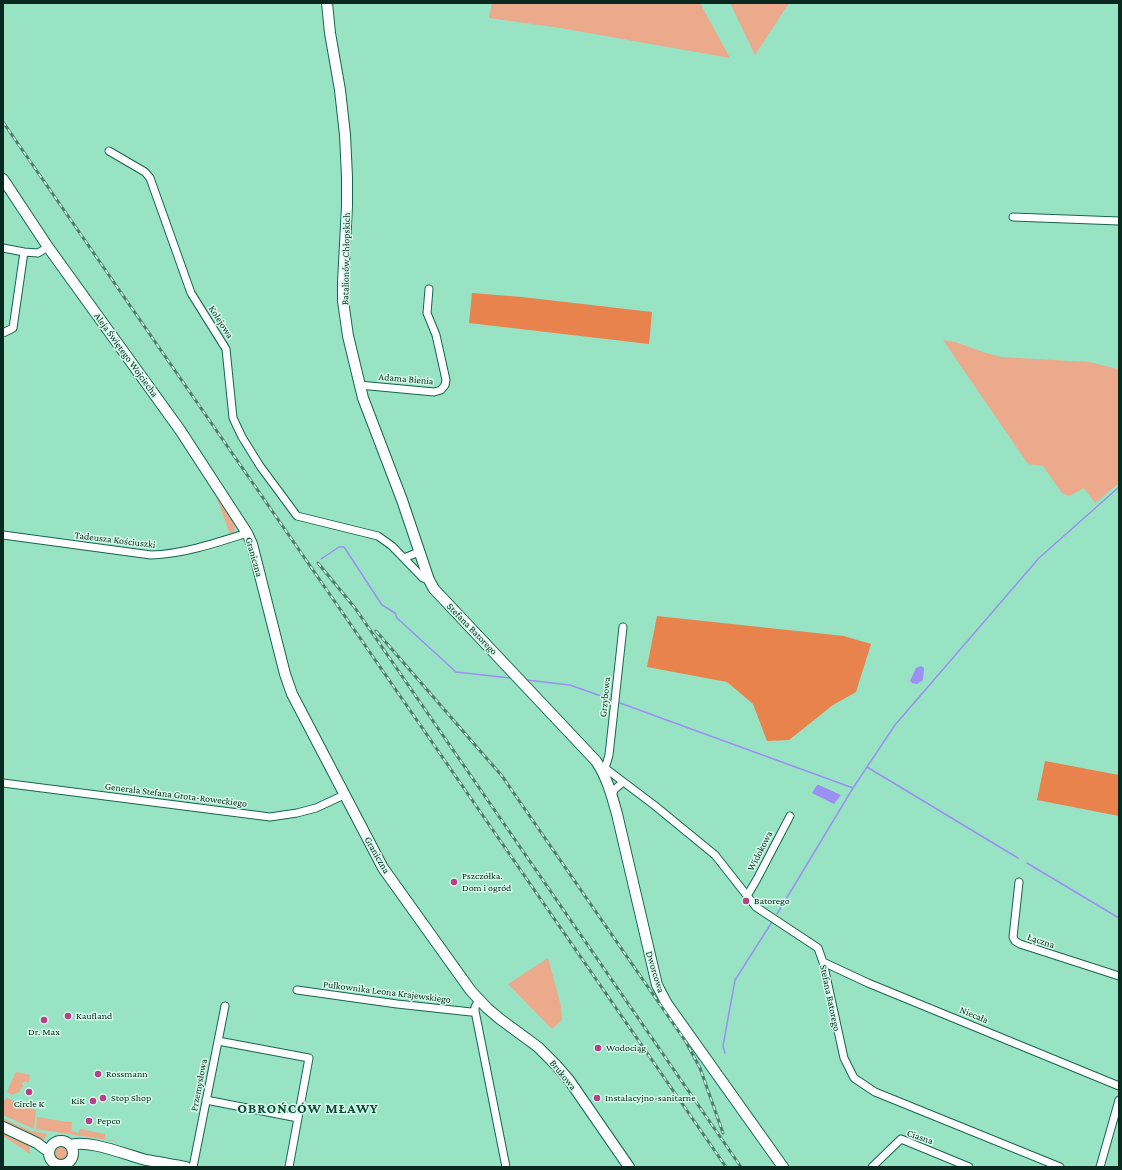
<!DOCTYPE html>
<html>
<head>
<meta charset="utf-8">
<style>
  body { margin:0 }
  #map { position:relative; width:1122px; height:1170px; overflow:hidden; background:#99e3c5; font-family:"Crimson Pro",serif }
  canvas { display:block }
  .frame { position:absolute; inset:0; border:4px solid #0a291e; pointer-events:none }
</style>
</head>
<body>
<div id="map">
<canvas width="1122" height="1170"></canvas>
<div class="frame"></div>
</div>
<script>
const ctx = document.querySelector('canvas').getContext('2d');
ctx.lineJoin = 'round';
function paint(path, color) { ctx.fillStyle = color; ctx.fill(path, 'evenodd'); }
function stroke(path, color, width, dash) { ctx.strokeStyle = color; ctx.lineWidth = width; ctx.lineCap = dash ? 'butt' : 'round'; ctx.setLineDash(dash || []); ctx.stroke(path); }
function drawText(font, color, halo, rows, align = 'center') {
  ctx.font = font + ' "Crimson Pro",serif'; ctx.lineWidth = 3; ctx.setLineDash([]); ctx.textBaseline = 'middle'; ctx.strokeStyle = halo; ctx.fillStyle = color; for (const [text, x, y, turn = 0] of rows) {
    ctx.save(); ctx.translate(x, y); ctx.rotate((+turn || 0) * Math.PI / 180); ctx.textAlign = isNaN(turn) ? turn : align; if (halo) ctx.strokeText(text, 0, 0); ctx.fillText(text, 0, 0); ctx.restore();
  }
}
paint(new Path2D(`
  M492 3H700L730 58 560 28 489 18Z
  M730 3H789L755 55Z
  M943 340 955 342 986 353 1001 357 1089 362 1118 369 1119 358V483L1095 503 1084 488 1069 496 1062 493 1043 466 1028 464Z
  M213 488 235 526C235 529 234 532 230 534Z
  M548 958 561 1006 562 1020 552 1029 508 984Z
  M17 1072 30 1075 29 1082 27 1083 26 1081 22 1083 23 1086 19 1092 12 1095 7 1092 15 1073Z
  M7 1098 36 1110 34 1129 3 1115V1103L5 1099Z
  M37 1117 68 1122H72L71 1131 79 1133 80 1129 105 1134V1139L114 1140V1141L36 1129Z
  M4 1119 31 1131 47 1134 44 1140 3 1123Z
  M3 1132 29 1144 30 1154 3 1136Z
  M52 1153a8 8 0 1 1 16 0a8 8 0 1 1-16 0Z`), '#eaaa8b');
paint(new Path2D(`
  M472 293 522 297 652 312 649 344 469 323Z
  M657 616 844 636 871 644 856 692 833 705 789 740 767 741 753 704 727 682 647 667Z
  M1045 761 1119 775V816L1037 800Z`), '#e8834d');
paint(new Path2D(`
  M921 666 924 668 923 680 917 684 912 683 910 681 916 668Z
  M817 785H819L841 795 834 804 812 793Z`), '#9b90f3');
stroke(new Path2D(`
  M321 559 339 547H344L382 605 395 613 397 618 456 672 510 678
  M527 680 570 685 612 700
  M620 703 853 788 895 725 1039 558 1119 487
  M867 767 1018 858
  M1027 863 1119 918
  M777 914 853 788
  M725 1053 723 1046 735 980 772 922`), '#9b90f3', 1.5);
const street = new Path2D(`
  M109 151 145 172 150 178 191 293 226 349 233 418 242 437 260 466 297 516 378 536 392 546 423 578 429 580
  M1013 217 1119 221
  M3 248 24 252 13 328 3 333
  M24 252 38 253 48 247
  M359 385 434 392 441 390 445 385 446 380 436 335 427 313 429 289
  M3 535 151 555C183 554 216 543 247 533
  M404 558 419 552
  M601 768 605 769 609 771 654 805 715 855 756 907 818 948 823 962 844 1058 854 1078 875 1092 1060 1167
  M605 769 609 755 623 627
  M3 783 270 817 297 813 316 808 344 795
  M612 796 614 790 623 782
  M1019 882 1013 937 1015 941 1020 944 1119 976
  M747 896 757 879 790 816
  M823 962 868 983 1119 1086
  M297 990 397 1004 471 1012 475 1011
  M479 1000 475 1007V1011L506 1167
  M218 1041 309 1058 289 1167
  M206 1100 298 1118
  M193 1167 225 1006
  M872 1167 901 1139 969 1167
  M1100 1167 1119 1100`);
const secondary = new Path2D(`
  M327 3 330 33 340 90 345 135 347 177V206L343 282V301L348 336 363 398 402 500 429 580 434 589 596 761C607 777 612 796 617 814L657 985 667 1004 783 1167
  M3 179 48 247 180 430 247 533 252 544 285 674 292 694 383 868 471 991 487 1008 500 1019 538 1047 556 1065 569 1080 629 1167
  M3 1127 37 1143 49 1152
  M49 1153a12 12 0 1 1 24 0a12 12 0 1 1-24 0Z
  M70 1145C89 1139 126 1155 146 1160 159 1162 173 1165 186 1167`);
stroke(street, '#16654d', 9);
stroke(secondary, '#16654d', 12);
stroke(street, '#fff', 7);
stroke(secondary, '#fff', 10);
const rail = new Path2D(`
  M3 122 726 1167
  M318 563 355 608 741 1167
  M376 631 502 776 686 1042 700 1068 723 1133`);
stroke(rail, '#4c7f6b', 3);
stroke(rail, '#d7fbeb', 1.5, [4.5]);
for (const [x, y, r, color] of [
  [454,882,4,"#bc3d89"],
  [746,901,4,"#bc3d89"],
  [68,1016,4,"#bc3d89"],
  [44,1020,4,"#bc3d89"],
  [598,1048,4,"#bc3d89"],
  [98,1074,4,"#bc3d89"],
  [29,1092,4,"#bc3d89"],
  [103,1098,4,"#bc3d89"],
  [597,1098,4,"#bc3d89"],
  [93,1101,4,"#bc3d89"],
  [89,1121,4,"#bc3d89"]
]) { const dot = new Path2D(); dot.arc(x, y, r, 0, 2 * Math.PI); ctx.fillStyle = color; ctx.fill(dot); stroke(dot, '#d7fbeb', 1.5); }
drawText('10px', '#0a291e', '#d7fbeb', [
  ["Batalionów Chłopskich",346,259,-89],
  ["Kolejowa",221,322,58],
  ["Aleja Świętego Wojciecha",126,355,54],
  ["Adama Bienia",406,379,5],
  ["Tadeusza Kościuszki",115,540,7],
  ["Graniczna",254,557,74],
  ["Stefana Batorego",472,629,46],
  ["Grzybowa",605,697,-84],
  ["Generała Stefana Grota-Roweckiego",176,795,7],
  ["Widokowa",760,851,-63],
  ["Graniczna",377,855,60],
  ["Łączna",1041,941,18],
  ["Dworcowa",655,972,73],
  ["Pułkownika Leona Krajewskiego",387,992,7],
  ["Stefana Batorego",830,998,78],
  ["Niecała",974,1015,22],
  ["Brukowa",563,1075,51],
  ["Przemysłowa",199,1085,-79],
  ["Ciasna",920,1137,19]
]);
drawText('10px', '#0a291e', '#d7fbeb', [
  ["Pszczółka.",462,876],
  ["Dom i ogród",462,888],
  ["Batorego",754,901],
  ["Kaufland",76,1016],
  ["Dr. Max",44,1032,"center"],
  ["Wodociąg",606,1048],
  ["Rossmann",106,1074],
  ["Stop Shop",111,1098],
  ["Instalacyjno-sanitarne",605,1098],
  ["KiK",85,1101,"right"],
  ["Circle K",29,1104,"center"],
  ["Pepco",97,1121]
], 'left');
ctx.letterSpacing = '1px';
drawText('bold 14px', '#0d4937', '#d7fbeb', [
  ["OBROŃCÓW MŁAWY",308,1109]
]);
ctx.letterSpacing = '0px';
</script>
</body>
</html>
